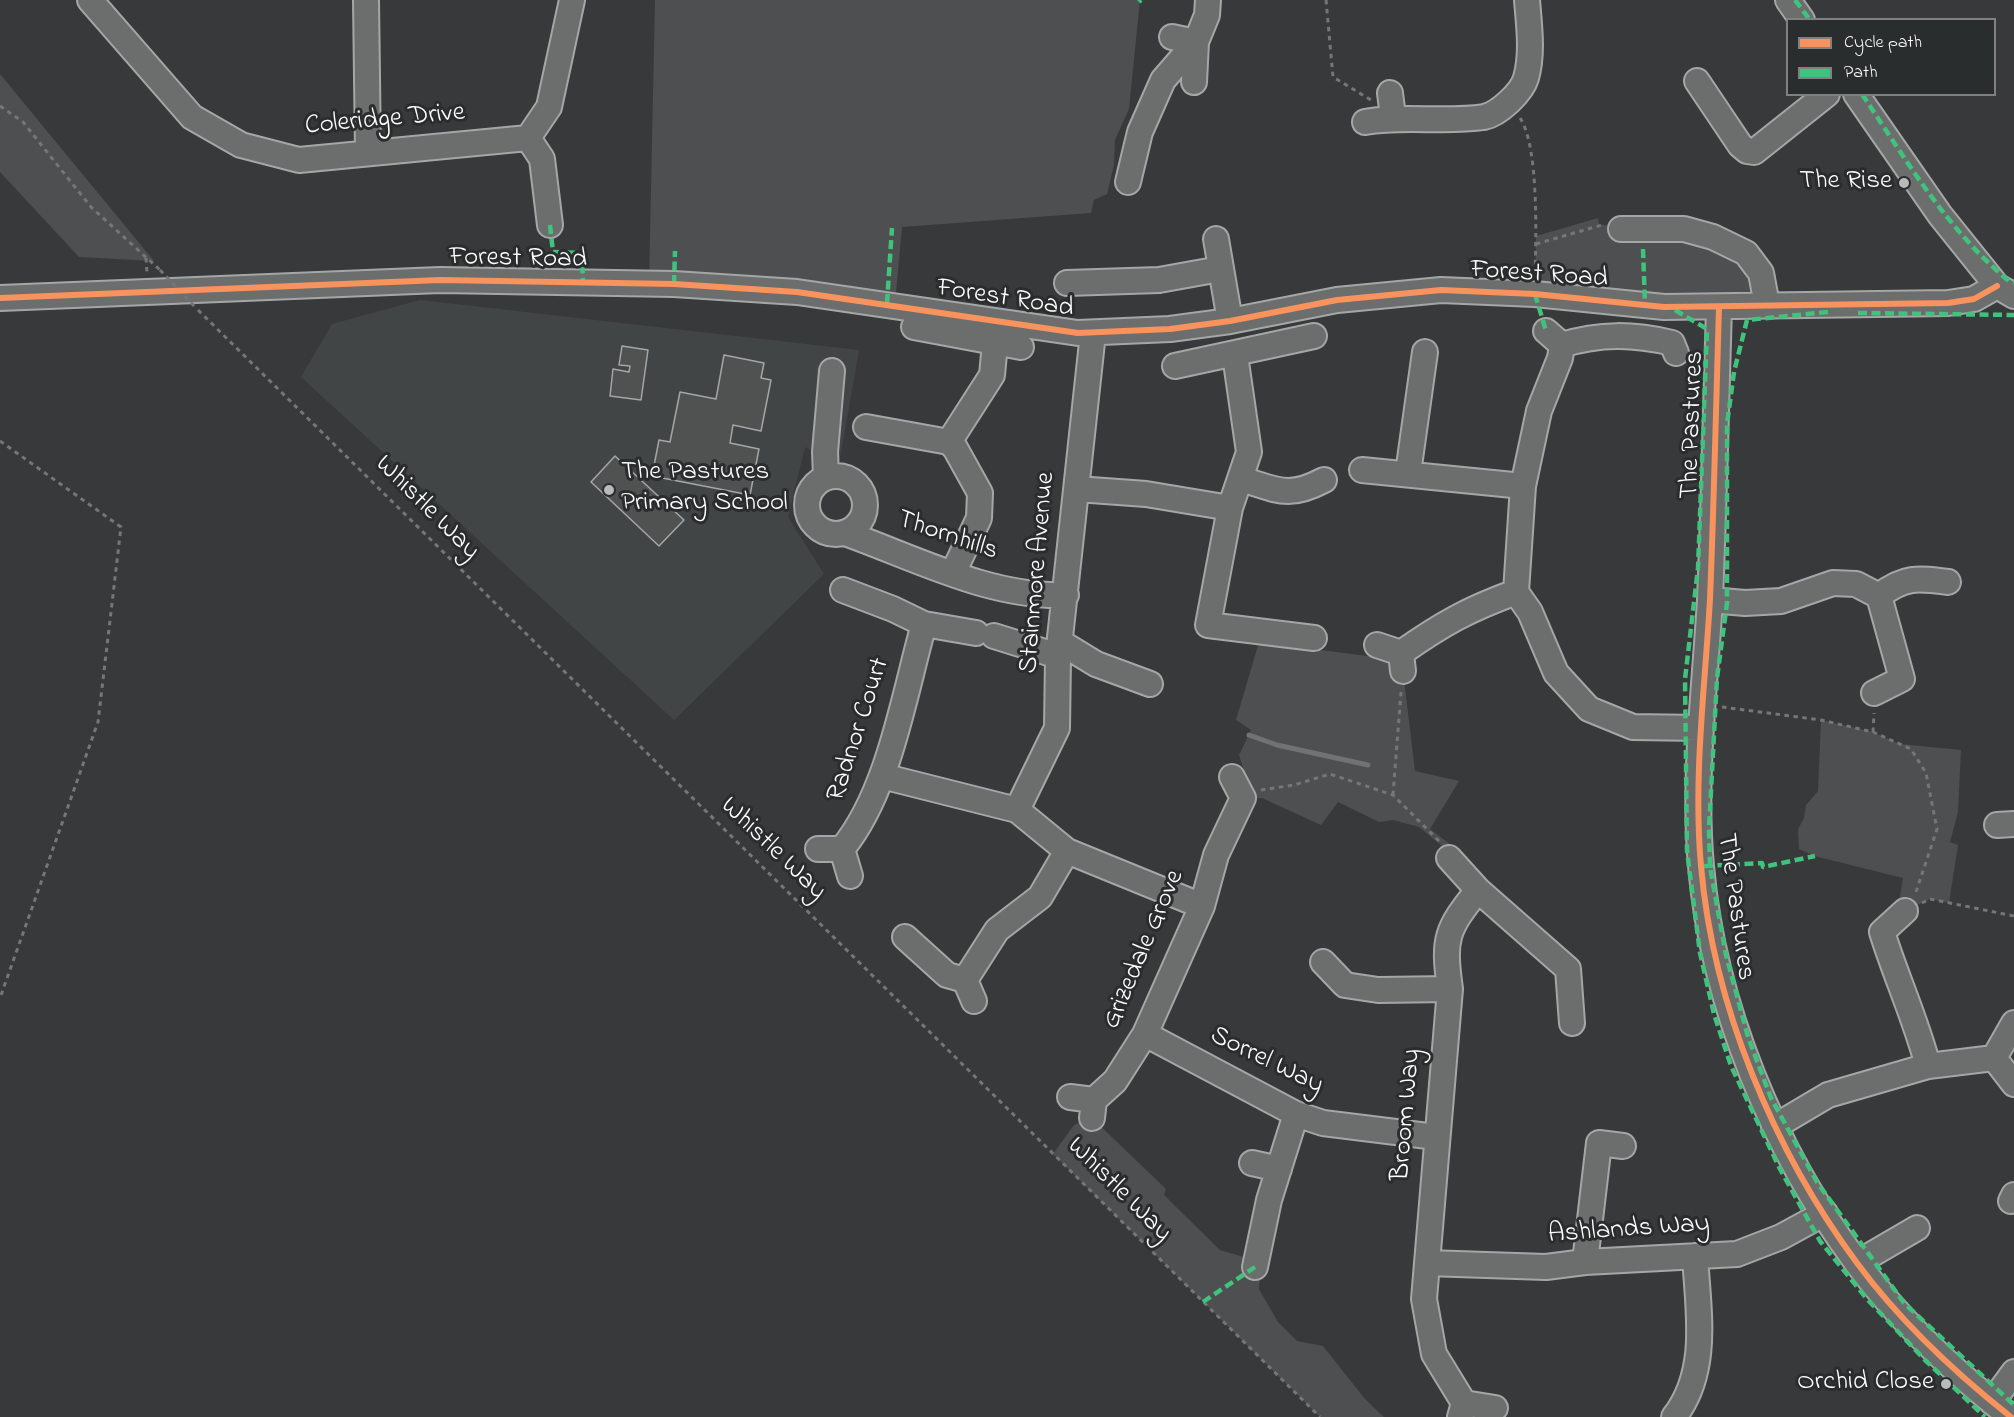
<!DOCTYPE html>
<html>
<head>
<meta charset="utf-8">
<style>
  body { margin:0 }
  #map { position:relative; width:2014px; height:1417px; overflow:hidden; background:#38393a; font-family:"Indie Flower",sans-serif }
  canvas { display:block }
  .legend { position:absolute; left:1786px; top:18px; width:210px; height:78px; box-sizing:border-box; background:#2a2d2e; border:2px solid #7f8182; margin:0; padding:8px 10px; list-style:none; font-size:18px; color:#fff }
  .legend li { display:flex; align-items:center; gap:12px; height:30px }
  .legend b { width:30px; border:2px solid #7f8182 }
</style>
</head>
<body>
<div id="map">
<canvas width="2014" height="1417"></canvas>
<ul class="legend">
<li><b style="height:8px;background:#f8935d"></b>Cycle path</li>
<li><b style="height:8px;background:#40c37c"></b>Path</li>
</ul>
</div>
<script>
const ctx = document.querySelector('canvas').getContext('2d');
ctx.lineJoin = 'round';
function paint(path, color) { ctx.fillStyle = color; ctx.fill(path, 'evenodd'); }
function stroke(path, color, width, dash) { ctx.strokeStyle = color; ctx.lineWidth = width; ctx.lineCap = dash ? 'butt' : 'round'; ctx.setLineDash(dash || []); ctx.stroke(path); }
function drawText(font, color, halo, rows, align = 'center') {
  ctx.font = font + ' "Indie Flower",sans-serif'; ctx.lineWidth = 6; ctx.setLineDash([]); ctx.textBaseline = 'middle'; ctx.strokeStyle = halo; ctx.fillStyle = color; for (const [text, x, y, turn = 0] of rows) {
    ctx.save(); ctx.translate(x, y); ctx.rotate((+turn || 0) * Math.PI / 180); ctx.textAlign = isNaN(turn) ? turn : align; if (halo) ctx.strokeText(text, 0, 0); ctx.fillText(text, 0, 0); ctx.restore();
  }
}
paint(new Path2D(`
  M420 300 859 350 839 464 805 447 788 517 824 574 674 720 301 377 332 324Z`), '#424546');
paint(new Path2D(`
  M655 0H1140L1129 109 1115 140 1114 165 1107 194 1094 200 1091 213 902 227 895 304 649 283Z
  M0 74 154 261 79 257 0 172Z
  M1598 218 1599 224 1746 253 1767 305 1535 294 1536 236Z
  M1259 642 1367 656 1377 645 1403 671 1415 771 1459 781 1430 829 1451 845 1447 850 1419 827 1393 820 1379 822 1338 802 1321 825 1262 798H1243L1232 777 1244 771 1239 755 1251 730 1236 720Z
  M1821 720 1873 732 1900 744 1961 750 1958 812 1950 842 1958 845 1949 903 1930 899 1905 911 1898 907 1903 878 1815 856 1799 849 1798 829 1804 818 1806 805 1818 791Z
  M1092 1118 1166 1189 1164 1195 1220 1250 1247 1258 1260 1273 1259 1289 1278 1322 1297 1341 1323 1346 1365 1399 1384 1417H1320L1053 1154 1074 1125Z`), '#4d4f50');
stroke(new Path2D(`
  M1249 735 1277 745 1368 765`), '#707273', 5);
const building = new Path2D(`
  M622 346 648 350 641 400 610 396 613 369 629 372 630 366 619 365Z
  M724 355 764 363 761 378 771 380 761 431 733 425 730 443 759 449 750 495 652 476 659 440 670 442 680 392 716 399Z
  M615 456 684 520 659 546 591 482Z`);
paint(building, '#505151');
stroke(building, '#a5a6a6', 1.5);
const minor = new Path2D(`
  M90 0 192 117 241 145 299 160 528 138 549 107 572 0
  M366 0 368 153
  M1788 0 1802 20
  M1172 37 1196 42
  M1697 81 1740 145 1747 151 1754 152 1827 94
  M1194 82 1196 42 1207 15 1208 0
  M1390 93 1393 117
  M1856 94 1940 215 1997 286 2014 296
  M1365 122C1405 115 1444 123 1484 117 1499 114 1522 92 1526 78 1533 54 1529 25 1527 0
  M528 138 542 159 550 225
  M1128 182 1140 132 1163 80 1196 42
  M1621 229H1684L1713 237 1746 253 1761 273 1767 305
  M1216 239 1230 321
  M1067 283 1159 280 1220 269
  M0 298 440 280 674 284 797 292 1078 333 1170 329 1230 321 1337 300 1441 290 1535 294 1664 307 1948 303 1974 299 1997 286
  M1719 308C1716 405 1714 502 1710 599 1705 687 1693 778 1701 866 1713 1005 1774 1151 1857 1263 1900 1321 1954 1372 2011 1417
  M914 327 1021 347
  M1546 331 1562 345 1560 358 1539 411 1523 486 1516 592 1530 612 1556 673 1589 709 1633 727 1701 728
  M1562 345C1600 333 1634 334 1672 343L1676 353
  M1175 366 1314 336
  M866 427 949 442 955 448 980 493 979 518 953 573
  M949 442 992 375 995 343
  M1362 470 1523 486
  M1408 473 1425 352
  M807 505a29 29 0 1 1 58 0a29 29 0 1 1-58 0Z
  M826 477 825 452 832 371
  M1241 479C1278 490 1288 499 1324 480
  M1077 489 1146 494 1230 508 1249 452 1235 355
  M1230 508 1208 625 1314 638
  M845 533C915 558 991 598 1066 595
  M843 590 893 609 924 624 976 633
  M1710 600 1745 603 1781 601 1833 583 1856 584 1879 596C1904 576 1918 578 1948 582
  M994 636 1058 656
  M1060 642 1096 664 1150 684
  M1377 645 1401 653
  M1403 671 1401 653C1442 624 1469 609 1516 592
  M1874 693 1902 679 1879 596
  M882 776 1017 810 1067 851 1202 906
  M1232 777 1243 798
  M1017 810 1057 728 1058 656 1093 333
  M1997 825 2014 824
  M818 849H842
  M842 849C889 792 904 695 924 624
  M842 849 850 876
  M1449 858 1478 890
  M1905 911 1882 932C1896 977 1916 1020 1928 1066
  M905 937 947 975 965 980
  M1323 962 1345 985 1378 990 1450 989
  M974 1001 965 980 997 930 1040 897 1067 851
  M1145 1034 1296 1114 1323 1123 1436 1137
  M1994 1058 2014 1023
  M1070 1097 1094 1100
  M1092 1118 1094 1100 1115 1081 1145 1034 1202 906 1216 855 1243 798
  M1774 1127 1828 1095 1928 1066 1994 1058 2014 1084
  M1252 1163 1279 1169
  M2011 1201 2014 1195
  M1585 1262 1599 1143 1623 1146
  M1427 1263 1546 1267 1585 1262 1737 1254 1781 1237 1825 1213
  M1857 1263 1917 1228
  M1255 1267 1269 1200 1296 1114
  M1992 1402 2014 1372
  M1464 1403 1495 1408
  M1460 1417 1464 1403 1434 1354 1424 1299 1450 989C1443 938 1446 930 1478 890L1568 969 1572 1023
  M1674 1417C1710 1371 1698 1310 1695 1256`);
stroke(minor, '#a5a6a6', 28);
stroke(new Path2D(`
  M1326 0 1333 77 1371 100
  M0 106 23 122 91 207 160 270
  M1520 118C1539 146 1536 238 1535 274
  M1536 244 1602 225
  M146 258 147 273
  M198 310 1320 1417
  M0 441 121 527 98 722 0 998
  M1722 707 1821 720 1873 732 1911 749 1926 773 1937 829 1915 895
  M1873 732 1874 713
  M1261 790 1294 785 1330 774 1393 795 1440 842
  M1393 795 1401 692
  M1922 903 1930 899 2014 916`), '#757676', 3, [4.5, 4.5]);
stroke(minor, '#6c6d6d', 24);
stroke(new Path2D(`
  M160 270 197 309`), '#757676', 3, [4.5, 4.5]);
stroke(new Path2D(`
  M1795 0 1810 20
  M1139 2 1141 0
  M1862 94C1906 160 1948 231 2009 281L2014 282
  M550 225 553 252 582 253 583 283
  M1643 249 1645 305
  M674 284 675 251
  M1535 294 1546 331
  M887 303 892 228
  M1675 310 1707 329 1698 568 1685 679 1687 851 1700 953 1714 1014 1731 1066 1780 1169 1820 1241 1867 1299 1925 1360 1985 1417
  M1828 312 1747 320 1734 372 1727 424V603L1717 678 1709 829 1710 867 1726 955 1748 1037 1771 1098 1817 1182 1904 1303 2014 1405
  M1858 313 2014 315
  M1704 866 1762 863 1763 867 1815 856
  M1203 1302 1255 1267`), '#40c37c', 4.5, [9, 4.5]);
stroke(new Path2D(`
  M0 298 440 280 674 284 797 292 1078 333 1170 329 1230 321 1337 300 1441 290 1535 294 1664 307 1948 303 1974 299 1997 286
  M1719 308C1716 405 1714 502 1710 599 1705 687 1693 778 1701 866 1713 1005 1774 1151 1857 1263 1900 1321 1954 1372 2011 1417`), '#f8935d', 6);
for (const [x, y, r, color] of [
  [1904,183,6,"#b9baba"],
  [609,490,6,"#b9baba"],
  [1946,1384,6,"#b9baba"]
]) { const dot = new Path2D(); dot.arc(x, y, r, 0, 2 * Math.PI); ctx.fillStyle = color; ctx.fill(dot); stroke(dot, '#2a2d2e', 2); }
drawText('27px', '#fff', '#2a2d2e', [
  ["Coleridge Drive",385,121,-5],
  ["Forest Road",518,260,1],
  ["Forest Road",1539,276,4],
  ["Forest Road",1005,300,9],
  ["The Pastures",1694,425,-88],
  ["Whistle Way",426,509,45],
  ["Thornhills",947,537,19],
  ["Stainmore Avenue",1039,573,-85],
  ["Radnor Court",860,730,-72],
  ["Whistle Way",772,850,44],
  ["The Pastures",1734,907,82],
  ["Grizedale Grove",1145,950,-67],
  ["Sorrel Way",1266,1062,26],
  ["Broom Way",1408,1115,-85],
  ["Whistle Way",1118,1191,45],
  ["Ashlands Way",1629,1231,-4]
]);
drawText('27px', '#fff', '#2a2d2e', [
  ["The Rise",1892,183],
  ["The Pastures",621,474,"left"],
  ["Primary School",621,505,"left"],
  ["Orchid Close",1934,1384]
], 'right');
</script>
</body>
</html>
